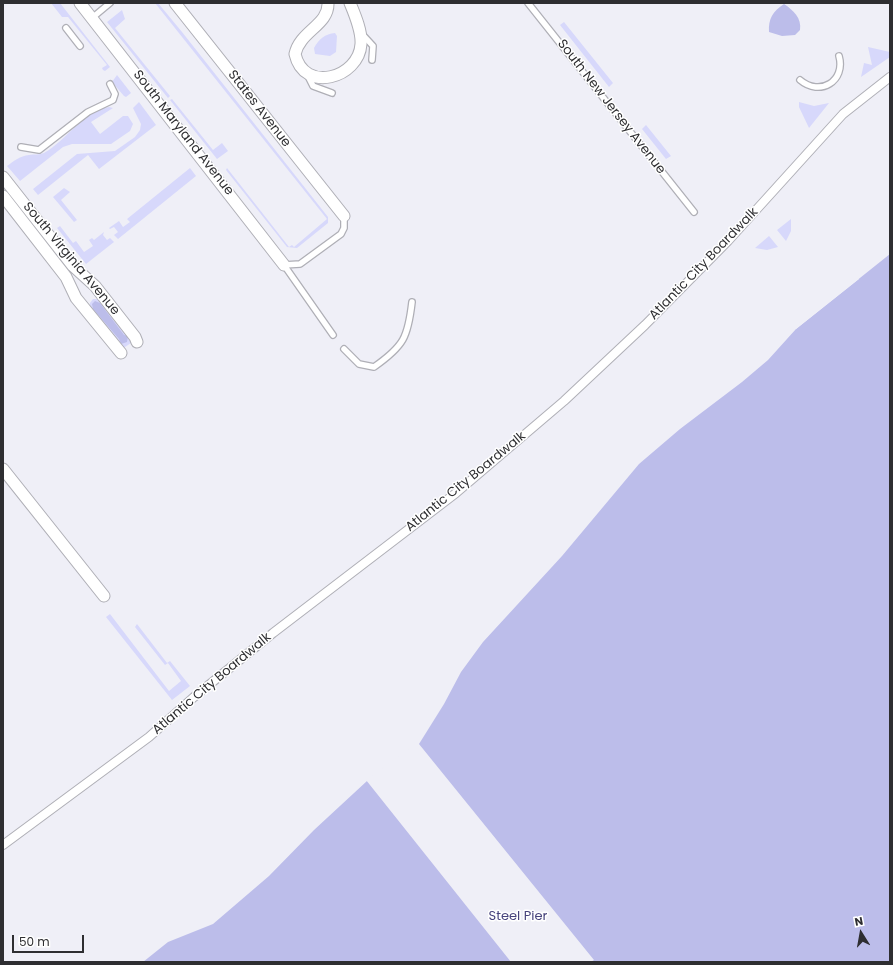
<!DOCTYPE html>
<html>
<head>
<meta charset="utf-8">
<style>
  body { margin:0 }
  #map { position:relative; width:893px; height:965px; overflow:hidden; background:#efeff7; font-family:Poppins,sans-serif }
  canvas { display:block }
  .frame { position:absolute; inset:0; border:4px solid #2e2e31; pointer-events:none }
  .north { position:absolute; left:841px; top:913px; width:40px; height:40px; -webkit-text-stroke:3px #fff; paint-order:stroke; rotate:349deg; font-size:11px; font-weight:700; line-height:16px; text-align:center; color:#2e2e31 }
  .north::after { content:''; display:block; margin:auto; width:14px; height:18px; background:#2e2e31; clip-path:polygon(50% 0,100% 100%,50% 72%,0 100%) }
  .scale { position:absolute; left:12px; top:935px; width:72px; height:18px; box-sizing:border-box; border:2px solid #2e2e31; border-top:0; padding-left:5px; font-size:12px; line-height:14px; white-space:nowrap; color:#2e2e31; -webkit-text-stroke:3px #fff; paint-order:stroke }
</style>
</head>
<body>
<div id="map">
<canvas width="893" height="965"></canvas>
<div class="frame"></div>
<div class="north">N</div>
<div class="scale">50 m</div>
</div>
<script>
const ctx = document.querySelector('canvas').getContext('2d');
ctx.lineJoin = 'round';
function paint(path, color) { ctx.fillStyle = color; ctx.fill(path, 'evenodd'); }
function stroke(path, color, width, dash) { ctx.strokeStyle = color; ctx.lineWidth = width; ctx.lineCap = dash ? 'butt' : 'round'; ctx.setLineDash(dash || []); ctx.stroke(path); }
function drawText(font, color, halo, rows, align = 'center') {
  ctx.font = font + ' Poppins,sans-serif'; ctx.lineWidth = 3; ctx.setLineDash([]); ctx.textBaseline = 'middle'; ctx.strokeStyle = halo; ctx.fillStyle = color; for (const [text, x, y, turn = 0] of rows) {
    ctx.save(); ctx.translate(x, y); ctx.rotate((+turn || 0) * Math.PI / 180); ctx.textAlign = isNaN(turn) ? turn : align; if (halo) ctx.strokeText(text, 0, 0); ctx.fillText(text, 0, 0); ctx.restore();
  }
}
paint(new Path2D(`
  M51 3H60L110 67 105 71 103 70 102 68 107 65 68 17H62Z
  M155 3H158L182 32 328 217V223L297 248 287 247 226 170 227 168 289 247 292 245 294 247 327 219Z
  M122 10 125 19 115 28 170 96 168 98 107 22Z
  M564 22 613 83 609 87 560 25Z
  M335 33 337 36 336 52 330 56 315 54 314 48C319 39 325 34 335 33Z
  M868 47 890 52V57L861 77 864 63 872 65Z
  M117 75 131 93 126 97 124 96 112 82Z
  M172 99 213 150 222 143 228 151 217 159 170 100Z
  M139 102 156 125 99 169 88 155 38 195 33 189 77 154 115 151 135 137 140 130 141 124 133 108Z
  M799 102 814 106 829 103 809 128 799 107Z
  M109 107 113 108 91 122 100 134 123 116H128L133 124 130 131 111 144H72L63 147 20 181 7 166C14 161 20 156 29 155 34 154 39 155 44 153 67 140 83 111 109 107Z
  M646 125 671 156 666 159 642 129Z
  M190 168 196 176 118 239 114 235 118 232 114 227 110 229 109 228 119 221 123 227 130 222 127 219Z
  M64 188 70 192 61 200 77 220 74 222 53 197Z
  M791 219V231L786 241 777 230Z
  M60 226 73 243 76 241 84 252 93 246 89 240 92 238 94 240 104 232 103 235 107 240 110 238 114 242 86 264 57 228Z
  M769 236 778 247 767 250 755 248Z
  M93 299H99L134 341 122 349 90 308V303Z
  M110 614 169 691 181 681 168 663 165 665 135 627 137 624 167 663 170 661 190 686 172 700 106 617Z`), '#d7d8fb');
paint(new Path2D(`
  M784 4C793 10 802 18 800 30L795 35 782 36 769 32C768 19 773 11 784 4Z
  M890 254V962H143L168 942 213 924 269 876 314 830 367 781 419 744 444 704 461 672 483 642 562 556 639 464 680 429 742 382 768 360 796 329Z
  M95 301 100 303 124 335 128 336 127 342 121 344 119 339 93 309 92 304Z`), '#bcbdea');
paint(new Path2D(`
  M858 277 859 279 796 329 794 327Z
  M418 742 419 744 594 960 591 962H511L366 780Z`), '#efeff7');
const service = new Path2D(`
  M528 3 694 212
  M92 18 110 3
  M66 28 80 46
  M361 33 373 46 372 60
  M307 74 313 86 332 93
  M800 80C820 97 846 81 839 56
  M21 147 39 150 88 112 113 100 115 94 110 84
  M284 265 300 264 341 234 344 228V216
  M284 265 333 335
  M344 349 359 364 374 367C404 346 408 337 412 302`);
const pedestrian = new Path2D(`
  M3 845 149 737 194 697 273 633 456 493 564 401 645 325 728 241 843 114 890 77`);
const minor = new Path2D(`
  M80 3 284 265
  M175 3 344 216
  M328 3C329 25 300 31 295 54 304 94 359 78 361 44 362 31 355 15 350 3
  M3 177 73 266 95 286 135 337 137 342
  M3 196 66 277 76 298 121 353
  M3 469 104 596`);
stroke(service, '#afafb6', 8);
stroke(pedestrian, '#afafb6', 10);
stroke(minor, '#afafb6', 13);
stroke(service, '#fff', 5.5);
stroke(pedestrian, '#fff', 8);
stroke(minor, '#fff', 11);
drawText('13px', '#2e2e31', '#fff', [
  ["South New Jersey Avenue",611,107,52],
  ["States Avenue",259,109,52],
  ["South Maryland Avenue",183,133,52],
  ["South Virginia Avenue",71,259,50],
  ["Atlantic City Boardwalk",704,264,-46],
  ["Atlantic City Boardwalk",466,482,-39],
  ["Atlantic City Boardwalk",212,684,-40]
]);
drawText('13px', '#47437c', '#fff', [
  ["Steel Pier",518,917]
]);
</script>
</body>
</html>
